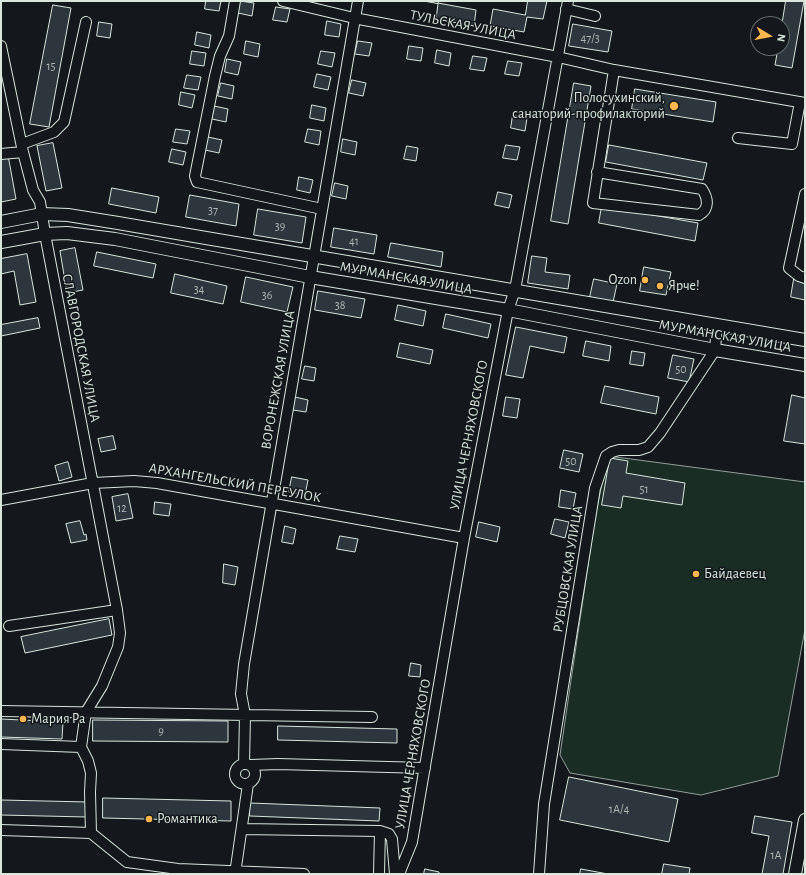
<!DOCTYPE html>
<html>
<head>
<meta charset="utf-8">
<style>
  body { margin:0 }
  #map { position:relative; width:806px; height:875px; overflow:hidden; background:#14181c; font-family:"Alegreya Sans",sans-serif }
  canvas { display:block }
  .frame { position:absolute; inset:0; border:2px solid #d8e6dc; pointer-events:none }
  .north { position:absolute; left:750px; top:16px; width:40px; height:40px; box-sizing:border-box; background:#14181c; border:1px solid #626a69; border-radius:50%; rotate:100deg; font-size:11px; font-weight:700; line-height:16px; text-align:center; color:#d8e6dc }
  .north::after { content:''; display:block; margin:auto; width:14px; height:18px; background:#ffb74d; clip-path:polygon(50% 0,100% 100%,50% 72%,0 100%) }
</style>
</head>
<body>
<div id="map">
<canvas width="806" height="875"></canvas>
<div class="frame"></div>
<div class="north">N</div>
</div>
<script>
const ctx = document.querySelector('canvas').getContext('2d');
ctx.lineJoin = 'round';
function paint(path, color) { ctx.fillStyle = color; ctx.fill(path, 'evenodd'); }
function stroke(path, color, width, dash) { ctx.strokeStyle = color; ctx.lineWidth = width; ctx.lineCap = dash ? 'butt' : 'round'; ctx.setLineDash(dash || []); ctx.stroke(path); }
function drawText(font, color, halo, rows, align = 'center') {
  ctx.font = font + ' "Alegreya Sans",sans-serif'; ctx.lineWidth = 3; ctx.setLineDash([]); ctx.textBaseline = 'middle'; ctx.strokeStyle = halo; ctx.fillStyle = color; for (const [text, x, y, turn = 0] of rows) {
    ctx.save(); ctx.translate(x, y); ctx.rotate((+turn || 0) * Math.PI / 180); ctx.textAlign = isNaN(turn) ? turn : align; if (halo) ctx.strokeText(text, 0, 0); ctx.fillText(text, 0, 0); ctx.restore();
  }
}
const green = new Path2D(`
  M608 456 805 482V629L778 776 701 795 570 773 560 755 595 518Z`);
paint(green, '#1a2d24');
stroke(green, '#939e99', 1);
const building = new Path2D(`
  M206 1H221L219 11 205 9Z
  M240 1 254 3 252 16 238 13Z
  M424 1H439L438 3 476 10 474 26 436 19 438 4Z
  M528 1H547L543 19 527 17 524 32 490 26 493 9 525 15Z
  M786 1H804L792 68 775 65 778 48H782V24Z
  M53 5 71 8 49 127 30 124Z
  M276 7 290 9 287 22 273 20Z
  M327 21 341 24 339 37 325 35Z
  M99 22 112 24 110 38 97 36Z
  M573 24 612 31 608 52 569 46Z
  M197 32 211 35 209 48 195 45Z
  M246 41 260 44 258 57 244 54Z
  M358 41 372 43 369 56 355 54Z
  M409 46 423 48 421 61 407 59Z
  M437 50 451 53 449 66 435 63Z
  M192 51 206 53 204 66 190 64Z
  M321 51 335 53 332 67 318 64Z
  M473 56 487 58 484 71 470 69Z
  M227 59 241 62 238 75 225 72Z
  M508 61 522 63 519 76 505 74Z
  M317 74 331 77 328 90 314 87Z
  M187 75 201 77 198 90 184 88Z
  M352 80 366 83 363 96 349 93Z
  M221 83 234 86 232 99 218 96Z
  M574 83 591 86 568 224 551 221Z
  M635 89 716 102 713 122 632 109Z
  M181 92 195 95 192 108 179 105Z
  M312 105 326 108 324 121 310 118Z
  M214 106 228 109 226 122 212 119Z
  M513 115 527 118 525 131 511 128Z
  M176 129 190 131 187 144 173 142Z
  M308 129 321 131 319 145 305 142Z
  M208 137 222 140 219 153 205 150Z
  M343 139 357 142 355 155 341 152Z
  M53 143 62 188 46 191 37 146Z
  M506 145 520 147 517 160 503 158Z
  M609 145 707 163 703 180 606 162Z
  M407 146 418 148 416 161 404 159Z
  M172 149 186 152 183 165 169 162Z
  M8 155 16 199 1 202V156Z
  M299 177 313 180 310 193 297 190Z
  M335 183 348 186 346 199 332 196Z
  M112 188 159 197 156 213 109 204Z
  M498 192 512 195 509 208 495 205Z
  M190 195 239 204 236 226 186 217Z
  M602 206 698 223 695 241 599 223Z
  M258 209 306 217 302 243 254 235Z
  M334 228 377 235 374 254 331 247Z
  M391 243 443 252 441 267 388 257Z
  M75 248 83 290 67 293 60 251Z
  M97 252 156 264 153 278 94 266Z
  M27 254 36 302 20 305 14 271 1 274V259Z
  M532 256 547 258 545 272 570 275 568 289 528 283Z
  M644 267 671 272 666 295 640 291Z
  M175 274 227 286 223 304 171 293Z
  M246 277 293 287 287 312 241 302Z
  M594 279 617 284 613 302 590 297Z
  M794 279 805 281V300L791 297Z
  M318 291 365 299 361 318 315 310Z
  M398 305 426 311 423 326 395 320Z
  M446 314 491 324 488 338 443 328Z
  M38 318 40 328 1 336V325Z
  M516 327 567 337 564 353 530 346 523 378 506 375Z
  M586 341 611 346 609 361 583 356Z
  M400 343 433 350 430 364 397 357Z
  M632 351 645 353 643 366 630 364Z
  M673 355 694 359 689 382 668 378Z
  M305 366 316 368 314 381 302 379Z
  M605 386 659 397 656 414 601 403Z
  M792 395 805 398V444L784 441Z
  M295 397 308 400 306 412 293 410Z
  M506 397 520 399 517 418 503 416Z
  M113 436 116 449 101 452 98 439Z
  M564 450 583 454 579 472 560 468Z
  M610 458 628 461 626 473 685 483 682 505 623 496 621 508 602 505Z
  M68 462 72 477 59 481 55 466Z
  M292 477 308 480 305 495 289 492Z
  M561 490 576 493 573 509 559 507Z
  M128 494 133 518 116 521 112 497Z
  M155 502 171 504 169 516 154 514Z
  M555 519 569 522 565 538 551 534Z
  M80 521 84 535 86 534 87 540 71 543 66 524Z
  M479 522 500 527 497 542 476 537Z
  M285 526 296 529 293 544 282 542Z
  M340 536 358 539 355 552 337 549Z
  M224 564 238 567 235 585 223 583Z
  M109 619 112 635 25 653 21 637Z
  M411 663 421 665 420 677 409 676Z
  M1 719 63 722 62 739 1 737Z
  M93 720 228 721V742L93 741Z
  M278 726 397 729V743L278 740Z
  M569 777 678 799 669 842 560 820Z
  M103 798 231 801V821L103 818Z
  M1 800 88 802 87 817 1 815Z
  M250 803 380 808 379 821 250 816Z
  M755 816 792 822 783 874H762L769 836 752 833Z
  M664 864 690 868 689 874H662Z
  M425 869 439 872V874H424Z
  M581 869 608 874H580Z`);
paint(building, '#2c363c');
stroke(building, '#d8e6dc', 1);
const minor = new Path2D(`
  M235 1 229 36 220 56 215 76 195 176 197 182 322 209
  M283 1 354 18 558 57 614 70 805 103
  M566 9 595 16
  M1 46 23 152 33 190 40 202 45 234 117 610 120 633 118 647 102 686 86 712 81 747 88 761 91 773 90 792 91 833
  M738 138 792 144 800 102
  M22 144 54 132 64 122 86 22
  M1 154 23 152
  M597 172 702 189C708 198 710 209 699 215L593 203 614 70
  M805 194 789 268 799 276 805 278
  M1 500 93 483 134 481 157 483 464 538
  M9 626 117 610
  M1 711 372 717
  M1 744 81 747
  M244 764 245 715 241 694 244 664 358 1
  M235 774a10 10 0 1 1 20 0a10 10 0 1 1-20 0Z
  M251 765 278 764 425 768
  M242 829 380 831 389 834 392 839 395 874
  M1 830 91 833 127 862 178 869 304 874
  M235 874 248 784
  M379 874 380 831
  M399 874 412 842 464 538 508 310 515 290 568 1
  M539 874 544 804 595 488 606 456 612 452 619 450H639L648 447 660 433 715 350 717 325`);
const major = new Path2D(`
  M1 222 42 214 68 215 118 223 805 340
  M1 242 45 234 67 233 115 239 310 277 508 310 715 350 805 365
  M795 874 805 820`);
stroke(minor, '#d8e6dc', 12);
stroke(major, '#d8e6dc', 14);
stroke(minor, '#14181c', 10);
stroke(major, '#14181c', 12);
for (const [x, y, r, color] of [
  [674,106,5,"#ffb74d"],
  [645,280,4,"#ffb74d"],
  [660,286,4,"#ffb74d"],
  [696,574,4,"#ffb74d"],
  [23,719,4,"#ffb74d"],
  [149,819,4,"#ffb74d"]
]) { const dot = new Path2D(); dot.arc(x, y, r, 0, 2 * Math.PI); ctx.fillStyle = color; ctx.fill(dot); stroke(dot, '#14181c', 1.5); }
drawText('12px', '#adbab4', null, [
  ["47/3",590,38],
  ["15",51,66],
  ["37",213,210],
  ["39",280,226],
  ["41",354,241],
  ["34",199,289],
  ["36",267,295],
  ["38",340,305],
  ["50",681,369],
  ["50",571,461],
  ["51",644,489],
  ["12",122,508],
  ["9",161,731],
  ["1А/4",619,809],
  ["1А",776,855]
]);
drawText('14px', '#d8e6dc', '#14181c', [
  ["ТУЛЬСКАЯ УЛИЦА",463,25,11],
  ["МУРМАНСКАЯ УЛИЦА",406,278,10],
  ["МУРМАНСКАЯ УЛИЦА",725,336,10],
  ["СЛАВГОРОДСКАЯ УЛИЦА",81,348,79],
  ["ВОРОНЕЖСКАЯ УЛИЦА",278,380,-80],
  ["УЛИЦА ЧЕРНЯХОВСКОГО",469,435,-79],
  ["АРХАНГЕЛЬСКИЙ ПЕРЕУЛОК",235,483,10],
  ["РУБЦОВСКАЯ УЛИЦА",568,569,-81],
  ["УЛИЦА ЧЕРНЯХОВСКОГО",413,754,-80]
]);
drawText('14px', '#d8e6dc', '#14181c', [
  ["Полосухинский,",665,98,"right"],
  ["санаторий-профилакторий",665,114,"right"],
  ["Ozon",637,280,"right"],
  ["Ярче!",668,286],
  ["Байдаевец",704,574],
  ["Мария Ра",31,719],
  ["Романтика",157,819]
], 'left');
</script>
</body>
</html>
